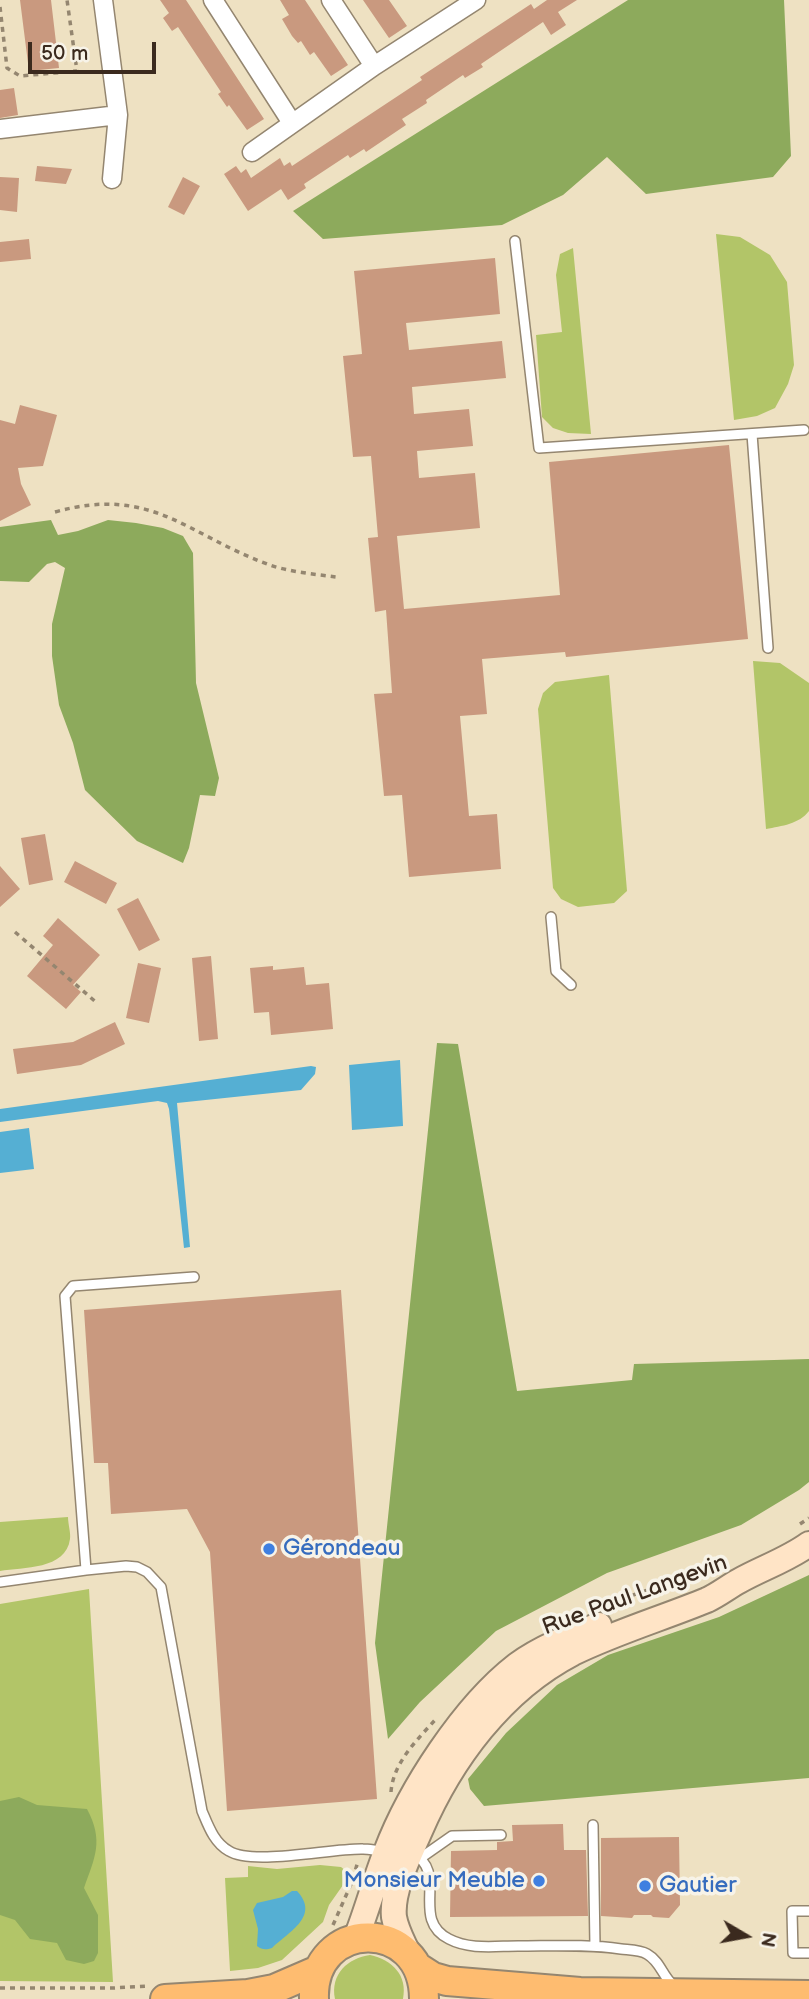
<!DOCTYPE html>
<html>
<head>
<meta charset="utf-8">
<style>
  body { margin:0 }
  #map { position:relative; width:809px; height:1999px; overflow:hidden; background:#eee1c2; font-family:"Balsamiq Sans",sans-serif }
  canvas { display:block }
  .north { position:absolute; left:711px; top:1901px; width:70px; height:70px; -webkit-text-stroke:5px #f7f3e8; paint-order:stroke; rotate:100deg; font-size:19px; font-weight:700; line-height:28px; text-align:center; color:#3b2a1e }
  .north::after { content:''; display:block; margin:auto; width:24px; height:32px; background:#3b2a1e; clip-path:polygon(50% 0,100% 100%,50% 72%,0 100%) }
  .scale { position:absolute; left:28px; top:42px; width:128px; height:32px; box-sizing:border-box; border:4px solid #3b2a1e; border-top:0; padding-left:9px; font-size:21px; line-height:24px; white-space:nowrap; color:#3b2a1e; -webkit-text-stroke:5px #f7f3e8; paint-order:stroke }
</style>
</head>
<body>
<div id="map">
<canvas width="809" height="1999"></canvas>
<div class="north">N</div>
<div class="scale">50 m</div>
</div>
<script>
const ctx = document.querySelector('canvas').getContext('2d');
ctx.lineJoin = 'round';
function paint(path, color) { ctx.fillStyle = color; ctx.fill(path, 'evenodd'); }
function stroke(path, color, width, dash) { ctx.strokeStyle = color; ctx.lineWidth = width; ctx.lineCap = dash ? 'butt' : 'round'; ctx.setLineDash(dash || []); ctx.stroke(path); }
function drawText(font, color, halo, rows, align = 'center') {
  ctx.font = font + ' "Balsamiq Sans",sans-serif'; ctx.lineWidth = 7; ctx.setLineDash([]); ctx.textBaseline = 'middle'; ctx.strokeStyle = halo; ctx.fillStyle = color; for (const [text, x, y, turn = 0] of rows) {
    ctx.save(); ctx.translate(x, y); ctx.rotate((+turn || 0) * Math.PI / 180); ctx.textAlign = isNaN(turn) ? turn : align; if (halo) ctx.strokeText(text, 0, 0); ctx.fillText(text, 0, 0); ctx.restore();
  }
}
paint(new Path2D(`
  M716 234 740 237 770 255 787 282 794 365 788 384 775 408 757 416 734 420Z
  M573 248 591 434 568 433 553 428 542 417 536 335 562 332 556 275 560 254Z
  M753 661 780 663 809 683V811C799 824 782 826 766 829Z
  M609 675 627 891 614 903 578 907 561 899 553 888 538 709 543 693 555 682Z
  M68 1517C68 1524 71 1533 70 1539 66 1570 23 1567 0 1571V1522Z
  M89 1589 113 1982 0 1981V1604Z
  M320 1865 341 1867 346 1871 343 1885 329 1905 323 1922 282 1960 258 1968 230 1971 225 1878 248 1877V1866L277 1869Z
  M370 1955C392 1960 408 1975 403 1999H335C330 1974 348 1958 370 1955Z`), '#b2c568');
paint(new Path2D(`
  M628 0H784L791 156 773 177 646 194 607 157 563 195 502 225 323 239 293 211Z
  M51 520 58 535 78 531 108 520 136 523 163 528 183 536 193 553 196 683 219 778 215 796 200 795 189 848 183 863 137 841 85 790 73 743 59 705 52 656V624L65 568 55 562 47 564 29 582 0 581V527Z
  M437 1043 458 1044 517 1391 632 1380 634 1364 809 1359V1482L799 1490 741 1525 607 1573 496 1631 420 1702 388 1739 375 1643Z
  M809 1575V1778L484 1806 470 1789 468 1779 506 1733 557 1685 608 1655 719 1617Z
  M19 1797 37 1805 87 1809C104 1841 95 1857 84 1888L98 1915V1953L94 1961 84 1964 66 1960 57 1943 30 1939 15 1920 0 1915V1801Z`), '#8daa5c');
paint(new Path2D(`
  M400 1060 403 1126 352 1130 349 1065Z
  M311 1066 316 1067 315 1074 301 1090 177 1103 190 1247 184 1248 169 1109 167 1103 158 1101 0 1122V1109Z
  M29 1128 34 1169 0 1173V1132Z
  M292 1891H297C320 1916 290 1931 272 1948 266 1950 262 1950 257 1946L258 1929 253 1910 257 1903 283 1897Z`), '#55afd3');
paint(new Path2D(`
  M20 0H51L59 68 29 71Z
  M160 0H186L264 119 247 130 229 105 227 107 218 94 221 92 178 27 172 31 163 18 169 13Z
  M280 0H305L348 65 331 76 314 52 310 55 301 41 298 43 292 36 282 19 289 15Z
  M363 0H389L407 26 389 38Z
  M547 0H577L558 12 566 25 551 35 543 22 481 64 483 67 465 78 463 75 426 100 427 103 402 119 406 125 366 152 364 149 350 158 348 155 304 184 306 188 288 200 281 189 248 211 224 174 236 166 241 173 246 169 251 178 280 158 284 166 290 162 292 166 422 80 420 77 531 4 534 9Z
  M14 88 18 115 0 118V90Z
  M37 166 72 169 66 184 35 181Z
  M0 177 19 178 17 212 0 210Z
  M183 177 200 186 184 215 168 207Z
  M29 239 31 259 0 262V242Z
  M495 258 500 314 406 323 409 350 502 341 506 378 412 387 414 414 469 409 473 446 417 451 419 478 475 473 480 528 397 536 404 609 560 595 549 462 729 445 748 639 566 657 565 652 482 659 487 714 460 716 469 816 497 814 501 869 409 877 402 795 384 796 374 694 392 693 386 610 375 612 368 538 378 537 371 456 353 457 343 356 362 354 354 271Z
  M20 405 57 415 43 466 18 468 21 484 31 505 0 521V420L15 424Z
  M45 834 53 880 29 885 21 838Z
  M75 861 117 883 106 904 64 882Z
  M0 866 20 889 0 907Z
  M138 898 160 940 139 951 117 909Z
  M58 918 100 955 73 985 81 992 66 1009 27 976 53 945 43 936Z
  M211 956 218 1039 199 1041 192 958Z
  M138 963 161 968 149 1023 126 1018Z
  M273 966V970L304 967 306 985 329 983 333 1029 271 1035 269 1012 254 1013 250 968Z
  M115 1022 125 1044 81 1065 17 1074 13 1049 73 1042Z
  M341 1290 377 1799 227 1811 210 1552 187 1509 111 1514 108 1463H94L84 1310Z
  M563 1824 564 1850H586L588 1916 450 1917 451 1851 497 1850V1842L513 1841 512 1825Z
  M679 1837 680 1905 669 1918 653 1917 651 1915H634L632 1918 601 1916V1838Z`), '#c9997f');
const service = new Path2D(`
  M515 241 539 448 804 430
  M752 434 768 648
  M551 917 556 971 571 985
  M86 1570 65 1296 73 1286 194 1277
  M0 1582 86 1570 126 1566 137 1567 147 1572 161 1587 202 1811C208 1825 214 1843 229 1851 253 1866 332 1848 363 1849 370 1849 377 1851 384 1851
  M593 1825 595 1946
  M412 1853C450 1872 409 1919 449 1939 470 1950 495 1946 518 1946 552 1946 587 1944 621 1949 629 1950 640 1950 647 1954 661 1962 662 1976 674 1986
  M422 1857 452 1836 501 1835
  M809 1911H792L793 1953H809`);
const minor = new Path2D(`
  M213 0 292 123
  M331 0 374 66
  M0 129 118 115 103 0
  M252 152 374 66 476 0
  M112 179 118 115`);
const secondary = new Path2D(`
  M356 1938C367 1910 375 1880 386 1852 410 1789 464 1706 517 1665 542 1647 571 1636 599 1625
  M407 1951C402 1940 396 1929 394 1917 391 1891 410 1854 420 1831 451 1759 502 1690 573 1653 616 1632 663 1618 707 1600 718 1595 728 1587 739 1581 762 1568 787 1560 809 1544`);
const primary = new Path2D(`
  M419 1968 433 1977 447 1981 580 1992 809 1995
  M165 1999 248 1994 274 1989 318 1970
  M314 1999C311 1918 424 1916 424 1999`);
stroke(service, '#948670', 12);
stroke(minor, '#948670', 21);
stroke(secondary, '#948670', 28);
stroke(primary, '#948670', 32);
stroke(new Path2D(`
  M0 7 7 68 20 76 77 71 67 0
  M55 512C151 485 186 534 267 564 288 572 314 574 336 577
  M15 932 97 1003
  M800 1524 809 1518
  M604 1605 726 1563
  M391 1792C393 1763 417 1740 435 1720
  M333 1925 352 1882 358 1861
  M0 1988H113L148 1986`), '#948670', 3.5, [5, 5]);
stroke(service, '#fff', 9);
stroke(minor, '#fff', 18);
stroke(secondary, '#ffe4c6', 24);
stroke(primary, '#febc70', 28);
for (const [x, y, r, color] of [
  [269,1549,7,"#3f7fe0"],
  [539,1881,7,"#3f7fe0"],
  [645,1886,7,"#3f7fe0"]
]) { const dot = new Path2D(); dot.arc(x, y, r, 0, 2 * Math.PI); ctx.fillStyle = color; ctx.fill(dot); stroke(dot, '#f7f3e8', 2.5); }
drawText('23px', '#366cbe', '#f7f3e8', [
  ["Gérondeau",283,1549],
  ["Monsieur Meuble",525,1881,"right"],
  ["Gautier",659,1886]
], 'left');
drawText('23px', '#3b2a1e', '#f7f3e8', [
  ["Rue Paul Langevin",635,1596,-20]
]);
</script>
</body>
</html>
